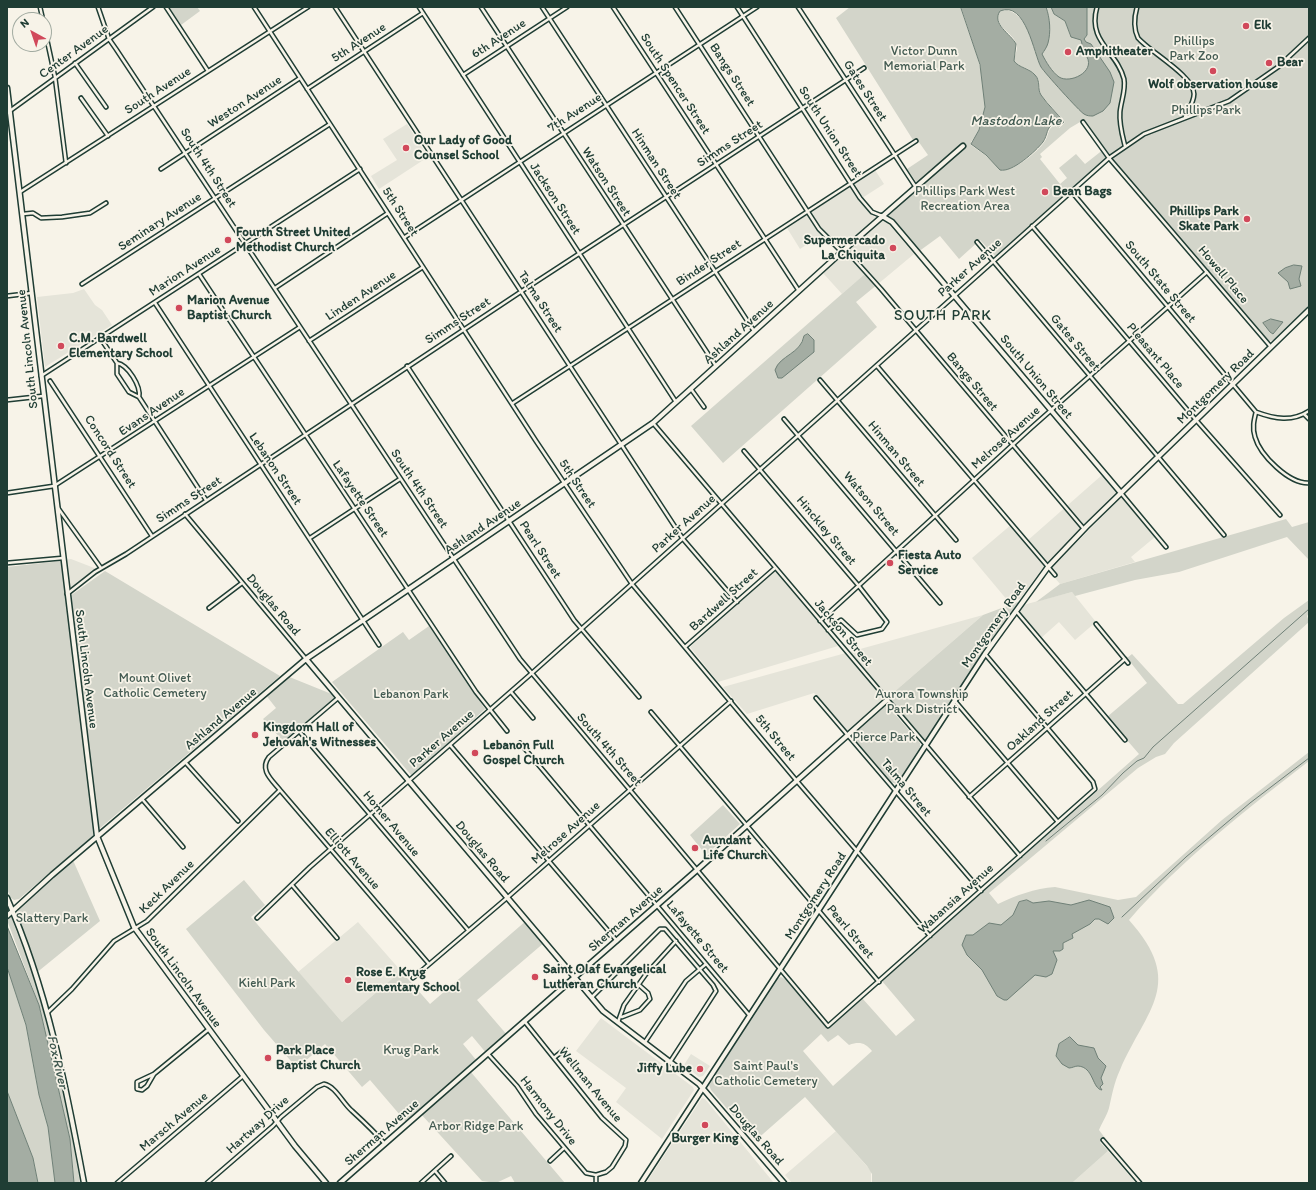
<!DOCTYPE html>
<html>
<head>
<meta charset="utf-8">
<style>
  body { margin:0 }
  #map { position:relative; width:1316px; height:1190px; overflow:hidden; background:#f7f3e8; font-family:Itim,sans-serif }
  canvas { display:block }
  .frame { position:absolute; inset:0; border:8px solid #1f3d34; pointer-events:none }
  .north { position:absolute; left:12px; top:12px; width:40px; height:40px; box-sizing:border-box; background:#f7f3e8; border:1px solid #a1aaa0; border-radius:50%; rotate:320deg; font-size:11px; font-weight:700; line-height:16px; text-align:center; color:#1f3d34 }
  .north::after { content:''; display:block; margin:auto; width:14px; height:18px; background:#d1495b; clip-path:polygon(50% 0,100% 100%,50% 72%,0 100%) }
</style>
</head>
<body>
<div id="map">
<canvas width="1316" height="1190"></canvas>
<div class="frame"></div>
<div class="north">N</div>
</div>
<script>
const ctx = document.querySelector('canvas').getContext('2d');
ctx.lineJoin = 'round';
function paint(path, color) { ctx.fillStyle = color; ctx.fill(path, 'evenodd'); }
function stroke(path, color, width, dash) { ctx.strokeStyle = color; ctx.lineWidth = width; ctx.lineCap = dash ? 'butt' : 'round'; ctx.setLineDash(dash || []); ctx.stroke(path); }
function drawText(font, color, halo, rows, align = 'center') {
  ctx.font = font + ' Itim,sans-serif'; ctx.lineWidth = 3.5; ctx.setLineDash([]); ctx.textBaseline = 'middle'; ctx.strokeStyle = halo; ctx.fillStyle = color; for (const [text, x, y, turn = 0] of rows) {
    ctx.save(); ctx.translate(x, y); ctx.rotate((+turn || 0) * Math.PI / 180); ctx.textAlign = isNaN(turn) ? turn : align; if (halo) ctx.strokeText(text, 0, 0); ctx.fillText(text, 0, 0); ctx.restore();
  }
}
paint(new Path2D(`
  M407 124 428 157 379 189 371 176 397 160 383 139Z
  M875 170 884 184 859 200 873 216 887 222 914 254 878 284 867 272 842 294 823 273 844 254 821 235 800 249 787 228Z
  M84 289 95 305 102 310 112 325 45 367 37 297 73 293Z
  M1102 475 1118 493 1042 569 1020 599 1008 601 972 558 1012 524 1027 541Z
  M1121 497 1155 537 1131 557 1135 562 1060 584 1049 571Z
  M71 559 102 571 68 593 64 560Z
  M775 571 838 646 718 682 690 647Z
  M1072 592 1096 622 1075 640 1059 622 1040 639 1018 613 1023 605Z
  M983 615 848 732 814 693 747 714 723 687Z
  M358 922 401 971 342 1022 298 972Z
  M601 1018 693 1087 694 1090 662 1139 616 1102 626 1088 576 1051Z
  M691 1054 710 1066 703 1076 699 1077 684 1065Z
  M702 1098 705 1099 774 1183H646Z
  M836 1131 871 1171V1183H792L785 1175Z
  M1108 1151 1136 1183H1072Z`), '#e5e4d9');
paint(new Path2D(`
  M169 7H197L200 11 181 25Z
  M850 7H961C972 47 1003 106 971 142V145L985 155 1002 171C1016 169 1037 153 1045 141 1049 135 1047 130 1054 125L1059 128 1065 122 1040 94 1039 80 1028 69 1019 66 1014 61C1014 56 1017 52 1017 48 1017 33 995 30 998 13L1003 9C1023 12 1032 33 1035 52L1042 54C1050 40 1052 23 1046 7H1051L1054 14 1065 21 1070 35 1081 40 1084 39 1087 35V7H1309V306L1276 340 1269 341 1109 156 996 257 980 240 959 259 940 236 918 252 892 222 882 216 917 183 907 169 928 155 916 138 913 140 836 18ZM1080 122 1088 126 1104 149 1085 164 1076 154 1059 168 1067 178 1060 184 1040 159 1042 157 1040 154 1070 128Z
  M867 272 878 284 856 302 877 327 723 463 691 426Z
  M1286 519 1292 527 1309 522V560L1287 537 1179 572 1135 580 1075 596 1072 592 1036 602 1060 584Z
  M61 561 95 834 19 899 14 900 11 898 7 889V567Z
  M105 571 280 676 99 829 70 596Z
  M1023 600 925 746 886 699 983 615Z
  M1309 600V613L1307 616 1309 622 1174 743 1165 754 1156 757 1138 768 989 893 998 904C1015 896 1035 888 1055 887L1118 900 1136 897 1222 820 1309 752V761C1246 810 1181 860 1129 920 1186 984 1147 1008 1120 1070 1114 1083 1112 1095 1109 1108 1107 1115 1102 1123 1099 1130L1105 1138 1100 1142 1108 1151 1072 1183H872V1174L867 1166 805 1097 755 1141 711 1090 709 1085 776 979 781 977 787 980 828 1028 862 998 896 1036 915 1020 882 981 1139 754 1107 717 1147 683 1127 658 1132 654 1178 704H1183L1284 618ZM821 1034 828 1042 838 1035 849 1045C860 1041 865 1043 872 1051L833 1086 803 1051Z
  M429 626 485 709 412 776 332 682 403 632 409 640Z
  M287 676 339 697 285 743 263 719 276 708 265 694Z
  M887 705 920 743V747L897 784 890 782 852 736 853 732 884 706Z
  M723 805 740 824 706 855 690 835Z
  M72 858 100 921 35 974 12 910Z
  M244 880 265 905 251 917 342 1022 401 971 430 1004 527 920 545 942 477 1000 508 1036 487 1054 472 1036 463 1044 477 1061 406 1122 370 1080 362 1087 325 1044 297 1068 264 1030 186 929Z
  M7 906 41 996 65 1098 80 1183H74L70 1139 39 1005 7 920Z
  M7 967 26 1025 39 1095 48 1127 55 1183H38L33 1158 7 1091Z
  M470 1071 565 1183H515L511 1176 496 1183 482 1181 420 1113Z`), '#d3d5ca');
const water = new Path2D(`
  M961 7H1046C1050 18 1051 32 1048 43 1047 47 1044 51 1042 54 1046 62 1052 72 1059 77 1070 84 1095 72 1087 57 1085 54 1081 51 1078 48L1082 44 1081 40 1071 37 1065 21 1054 14 1051 7H1087V35L1084 39 1086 42 1091 44 1110 72 1114 82 1110 103 1103 111 1093 116C1090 116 1087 116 1084 114 1080 112 1044 72 1041 67 1034 55 1026 0 1000 11 991 24 1011 34 1016 44L1014 61C1019 68 1029 68 1035 75 1041 81 1037 89 1041 95 1048 105 1057 113 1064 122L1059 127 1054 124C1046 127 1048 135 1043 142 1036 151 1012 173 1000 170L986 155 971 144 979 130 985 107 980 65Z
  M1294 265 1302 266 1299 279 1301 286 1290 289 1288 282 1278 273 1285 268Z
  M1271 319 1283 322 1273 334 1270 332 1263 323Z
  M808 334 814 340V352L782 378H778L775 370C780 355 801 354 804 336Z
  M1027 900 1033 903 1049 901 1071 905 1089 900 1110 907 1114 918 1108 924 1099 919H1095L1090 924 1072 934 1073 938 1063 943V949L1060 951H1053L1057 960 1052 974 1046 977 1035 975 1007 1000H1004L997 996 982 970 967 955 962 945 966 935H973L989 923 1001 925 1013 915 1019 902Z
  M7 926 39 1005 70 1139 74 1183H55L48 1127 39 1095 26 1025 7 967Z
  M1070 1037 1078 1045 1094 1048 1098 1058 1106 1066 1101 1078 1103 1084 1100 1087 1102 1090C1092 1089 1094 1067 1078 1066 1075 1066 1072 1068 1069 1068L1062 1064 1056 1056 1059 1044Z
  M7 1091 33 1158 38 1183H7Z`);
paint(water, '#a4ada3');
stroke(water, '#6f8077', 1);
stroke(new Path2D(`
  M1046 841 1102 795 1123 773 1137 761 1144 758 1153 747 1309 609
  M1122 917 1186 857 1250 803 1309 758`), '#6f8077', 1);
const street = new Path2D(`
  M40 7 43 20
  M98 7 109 39 116 49 520 659 828 1026 1095 789 1093 782 985 654
  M166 7 208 71
  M254 7 536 441 632 584 796 780 930 936
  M335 7 683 539 737 602
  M419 7 676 402
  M481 7 716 366
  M542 7 754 331
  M613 7 799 291
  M675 7 819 229 842 252
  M737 7 860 198 872 212 882 216
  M798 7 915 186
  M1097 7C1087 42 1117 51 1124 79 1126 90 1121 101 1120 112 1119 124 1122 134 1125 146
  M1137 7C1134 18 1133 28 1138 38 1150 52 1194 76 1194 94 1194 102 1188 111 1185 117
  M44 26 55 77 66 163
  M75 63 106 107
  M463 75 567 7
  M307 89 423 13
  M81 98 108 136
  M7 113 153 7
  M1083 122 1109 158 1271 347
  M161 169 300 78
  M1071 191 1256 412C1275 419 1292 422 1309 411
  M20 192 308 7
  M23 214 33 213 41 218 62 217 90 213 106 203
  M1032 226 1196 420 1280 515
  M405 237 757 7
  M977 242 1224 535
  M845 249 881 289 1084 529
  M199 274 476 692 507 731
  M82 284 330 124
  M275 288 388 213
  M7 296 32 293
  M155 303 379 645
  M101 339 117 363V374L129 392 139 397
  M309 341 423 267
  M117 363C128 365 141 386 139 397L206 500
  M407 366 574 620 639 697
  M877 366 1055 575
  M41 376 360 169
  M820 380 956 540
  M50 381 152 536
  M691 389 704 407
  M7 400 43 396
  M513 403 916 141
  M1256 412C1254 420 1252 428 1255 437 1260 455 1289 484 1309 483
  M1304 414 1309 419
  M784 419 940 603
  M653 423 1020 856
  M744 451 858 585 887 622 882 629 857 635 841 620 828 630
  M7 493 54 486 300 327
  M1121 493 1166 547
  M58 508 101 568
  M185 514 306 659
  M310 538 400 479
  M7 563 63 558
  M67 594 95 572 126 554 525 289 864 68
  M209 608 242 583
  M1016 611 1125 740
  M820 621 1031 428 1207 272
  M1096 624 1128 663
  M685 647 775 568
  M511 692 533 718
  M338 698 269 757C259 770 272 780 280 790L429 964
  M816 698 981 891
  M955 701 1058 822
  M651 712 879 982
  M299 731 468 930
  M520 743 750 1016
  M450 745 617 941
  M185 762 238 821
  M969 797 1125 659
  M142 799 183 847
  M292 885 337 938
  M257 918 310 867 532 673 1109 158 1144 134 1229 101 1278 67 1309 38
  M413 978 508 897 731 701
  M592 997 660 929H665L713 985 716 991 670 1062
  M48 1012 72 989 114 941 147 921 280 790
  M622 1017 640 1010 650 999 648 993 639 985
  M618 1022 624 1005 646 974 676 941
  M645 1042 686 981 706 964
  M488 1054 517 1086 536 1114 586 1173 596 1175 606 1172 612 1167 625 1146 626 1140 602 1118 525 1022
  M555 1057 565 1049
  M154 1074 137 1082V1089L142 1090 147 1086 154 1074 209 1029
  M1103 1140 1140 1183
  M550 1161 564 1148
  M435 1171 445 1183
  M596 1175V1183
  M117 1183 243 1076
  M207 1183 273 1126 281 1117 317 1087 324 1084C335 1086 343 1103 351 1110 363 1121 374 1131 385 1144
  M421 1183 451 1156`);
const secondary = new Path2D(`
  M7 88 97 836 134 927 295 1146 326 1183
  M882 216 892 222 1121 493
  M306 659 603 1011 699 1084 784 1183
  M7 898C47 989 66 1086 84 1183
  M7 916 52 875 306 659 653 423 845 249 963 146
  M340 1183 697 870 887 700
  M641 1183 985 654 1048 567 1086 527 1309 310`);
stroke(street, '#1f3d34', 5.5);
stroke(secondary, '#1f3d34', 7);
stroke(street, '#f7f3e8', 2.5);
stroke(secondary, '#f7f3e8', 4);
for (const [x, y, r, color] of [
  [1246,26,4,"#d1495b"],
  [1068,52,4,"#d1495b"],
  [1269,63,4,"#d1495b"],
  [1213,71,4,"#d1495b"],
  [406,148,4,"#d1495b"],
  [1045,192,4,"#d1495b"],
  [1247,219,4,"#d1495b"],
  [228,240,4,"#d1495b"],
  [893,248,4,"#d1495b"],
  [179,308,4,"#d1495b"],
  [61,346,4,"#d1495b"],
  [890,563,4,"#d1495b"],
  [255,735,4,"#d1495b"],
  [475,753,4,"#d1495b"],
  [695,848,4,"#d1495b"],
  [535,977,4,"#d1495b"],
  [348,980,4,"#d1495b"],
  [268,1058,4,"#d1495b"],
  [700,1069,4,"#d1495b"],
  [705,1125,4,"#d1495b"]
]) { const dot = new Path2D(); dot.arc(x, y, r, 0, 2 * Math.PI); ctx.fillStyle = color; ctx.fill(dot); stroke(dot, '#f7f3e8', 1.5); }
drawText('bold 13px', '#1f3d34', '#f7f3e8', [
  ["Elk",1254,26],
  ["Amphitheater",1076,52],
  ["Bear",1277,63],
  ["Wolf observation house",1213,85,"center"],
  ["Our Lady of Good",414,141],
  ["Counsel School",414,156],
  ["Bean Bags",1053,192],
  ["Phillips Park",1239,212,"right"],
  ["Skate Park",1239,227,"right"],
  ["Fourth Street United",236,233],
  ["Methodist Church",236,248],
  ["Supermercado",885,241,"right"],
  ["La Chiquita",885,256,"right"],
  ["Marion Avenue",187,301],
  ["Baptist Church",187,316],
  ["C.M. Bardwell",69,339],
  ["Elementary School",69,354],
  ["Fiesta Auto",898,556],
  ["Service",898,571],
  ["Kingdom Hall of",263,728],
  ["Jehovah's Witnesses",263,743],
  ["Lebanon Full",483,746],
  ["Gospel Church",483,761],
  ["Aundant",703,841],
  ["Life Church",703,856],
  ["Saint Olaf Evangelical",543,970],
  ["Lutheran Church",543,985],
  ["Rose E. Krug",356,973],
  ["Elementary School",356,988],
  ["Park Place",276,1051],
  ["Baptist Church",276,1066],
  ["Jiffy Lube",692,1069,"right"],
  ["Burger King",705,1139,"center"]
], 'left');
drawText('13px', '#1f3d34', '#f7f3e8', [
  ["6th Avenue",499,39,-33],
  ["5th Avenue",359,43,-33],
  ["Center Avenue",74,52,-36],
  ["Bangs Street",732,75,57],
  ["South Spencer Street",675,84,57],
  ["South Avenue",158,91,-33],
  ["Gates Street",865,91,57],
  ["Weston Avenue",245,102,-33],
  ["7th Avenue",575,113,-33],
  ["South Union Street",830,132,57],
  ["Simms Street",730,144,-33],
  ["Hinman Street",656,164,57],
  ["South 4th Street",208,168,57],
  ["Watson Street",606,182,57],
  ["Jackson Street",555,199,57],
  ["5th Street",400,212,57],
  ["Seminary Avenue",160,222,-33],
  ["Binder Street",709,263,-33],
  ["Parker Avenue",970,268,-42],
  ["Marion Avenue",185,271,-33],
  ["Howell Place",1223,275,50],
  ["South State Street",1160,282,50],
  ["Linden Avenue",361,296,-33],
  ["Talma Street",540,302,57],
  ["Simms Street",458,321,-33],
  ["Ashland Avenue",739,332,-42],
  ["Gates Street",1075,343,50],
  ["South Lincoln Avenue",28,349,-96],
  ["Pleasant Place",1155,356,50],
  ["South Union Street",1036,377,50],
  ["Bangs Street",972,382,50],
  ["Montgomery Road",1216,387,-44],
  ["Evans Avenue",152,412,-34],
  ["Melrose Avenue",1006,438,-42],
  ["Concord Street",110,452,57],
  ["Hinman Street",896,454,50],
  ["Lebanon Street",275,469,56],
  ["5th Street",577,484,56],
  ["South 4th Street",419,489,56],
  ["Lafayette Street",360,499,56],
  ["Simms Street",189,500,-33],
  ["Watson Street",871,504,50],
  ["Parker Avenue",684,524,-42],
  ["Ashland Avenue",483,527,-34],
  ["Hinckley Street",826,531,50],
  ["Pearl Street",540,550,57],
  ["Bardwell Street",724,600,-42],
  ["Douglas Road",273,605,50],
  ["Montgomery Road",994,625,-55],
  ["Jackson Street",843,633,50],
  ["South Lincoln Avenue",86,669,83],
  ["Ashland Avenue",221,719,-40],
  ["Oakland Street",1040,721,-42],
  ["5th Street",775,738,50],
  ["Parker Avenue",442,739,-41],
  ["South 4th Street",609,750,49],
  ["Talma Street",906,788,50],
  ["Homer Avenue",391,824,50],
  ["Melrose Avenue",566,833,-42],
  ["Douglas Road",482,852,50],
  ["Elliott Avenue",352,859,49],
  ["Keck Avenue",167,887,-44],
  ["Montgomery Road",816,896,-57],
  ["Wabansia Avenue",956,899,-42],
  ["Sherman Avenue",626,919,-41],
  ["Pearl Street",850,932,50],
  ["Lafayette Street",697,937,50],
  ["South Lincoln Avenue",183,978,54],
  ["Wellman Avenue",590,1085,51],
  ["Harmony Drive",548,1111,52],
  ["Marsch Avenue",174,1122,-40],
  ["Hartway Drive",258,1125,-42],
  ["Sherman Avenue",382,1133,-41],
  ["Douglas Road",756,1135,49]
]);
drawText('13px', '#435b52', '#f7f3e8', [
  ["Phillips",1194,42],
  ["Park Zoo",1194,57],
  ["Victor Dunn",924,52],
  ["Memorial Park",924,67],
  ["Phillips Park",1206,111],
  ["Phillips Park West",965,192],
  ["Recreation Area",965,207],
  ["Mount Olivet",155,679],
  ["Catholic Cemetery",155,694],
  ["Lebanon Park",411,695],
  ["Aurora Township",922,695],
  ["Park District",922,710],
  ["Pierce Park",884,738],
  ["Slattery Park",52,919],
  ["Kiehl Park",267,984],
  ["Krug Park",411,1051],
  ["Saint Paul's",766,1067],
  ["Catholic Cemetery",766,1082],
  ["Arbor Ridge Park",476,1127]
]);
drawText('italic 14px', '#405950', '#f7f3e8', [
  ["Mastodon Lake",1016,121],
  ["Fox River",57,1062,77]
]);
ctx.letterSpacing = '1px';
drawText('15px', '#1f3d34', '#f7f3e8', [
  ["SOUTH PARK",943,316]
]);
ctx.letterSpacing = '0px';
</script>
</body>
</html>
